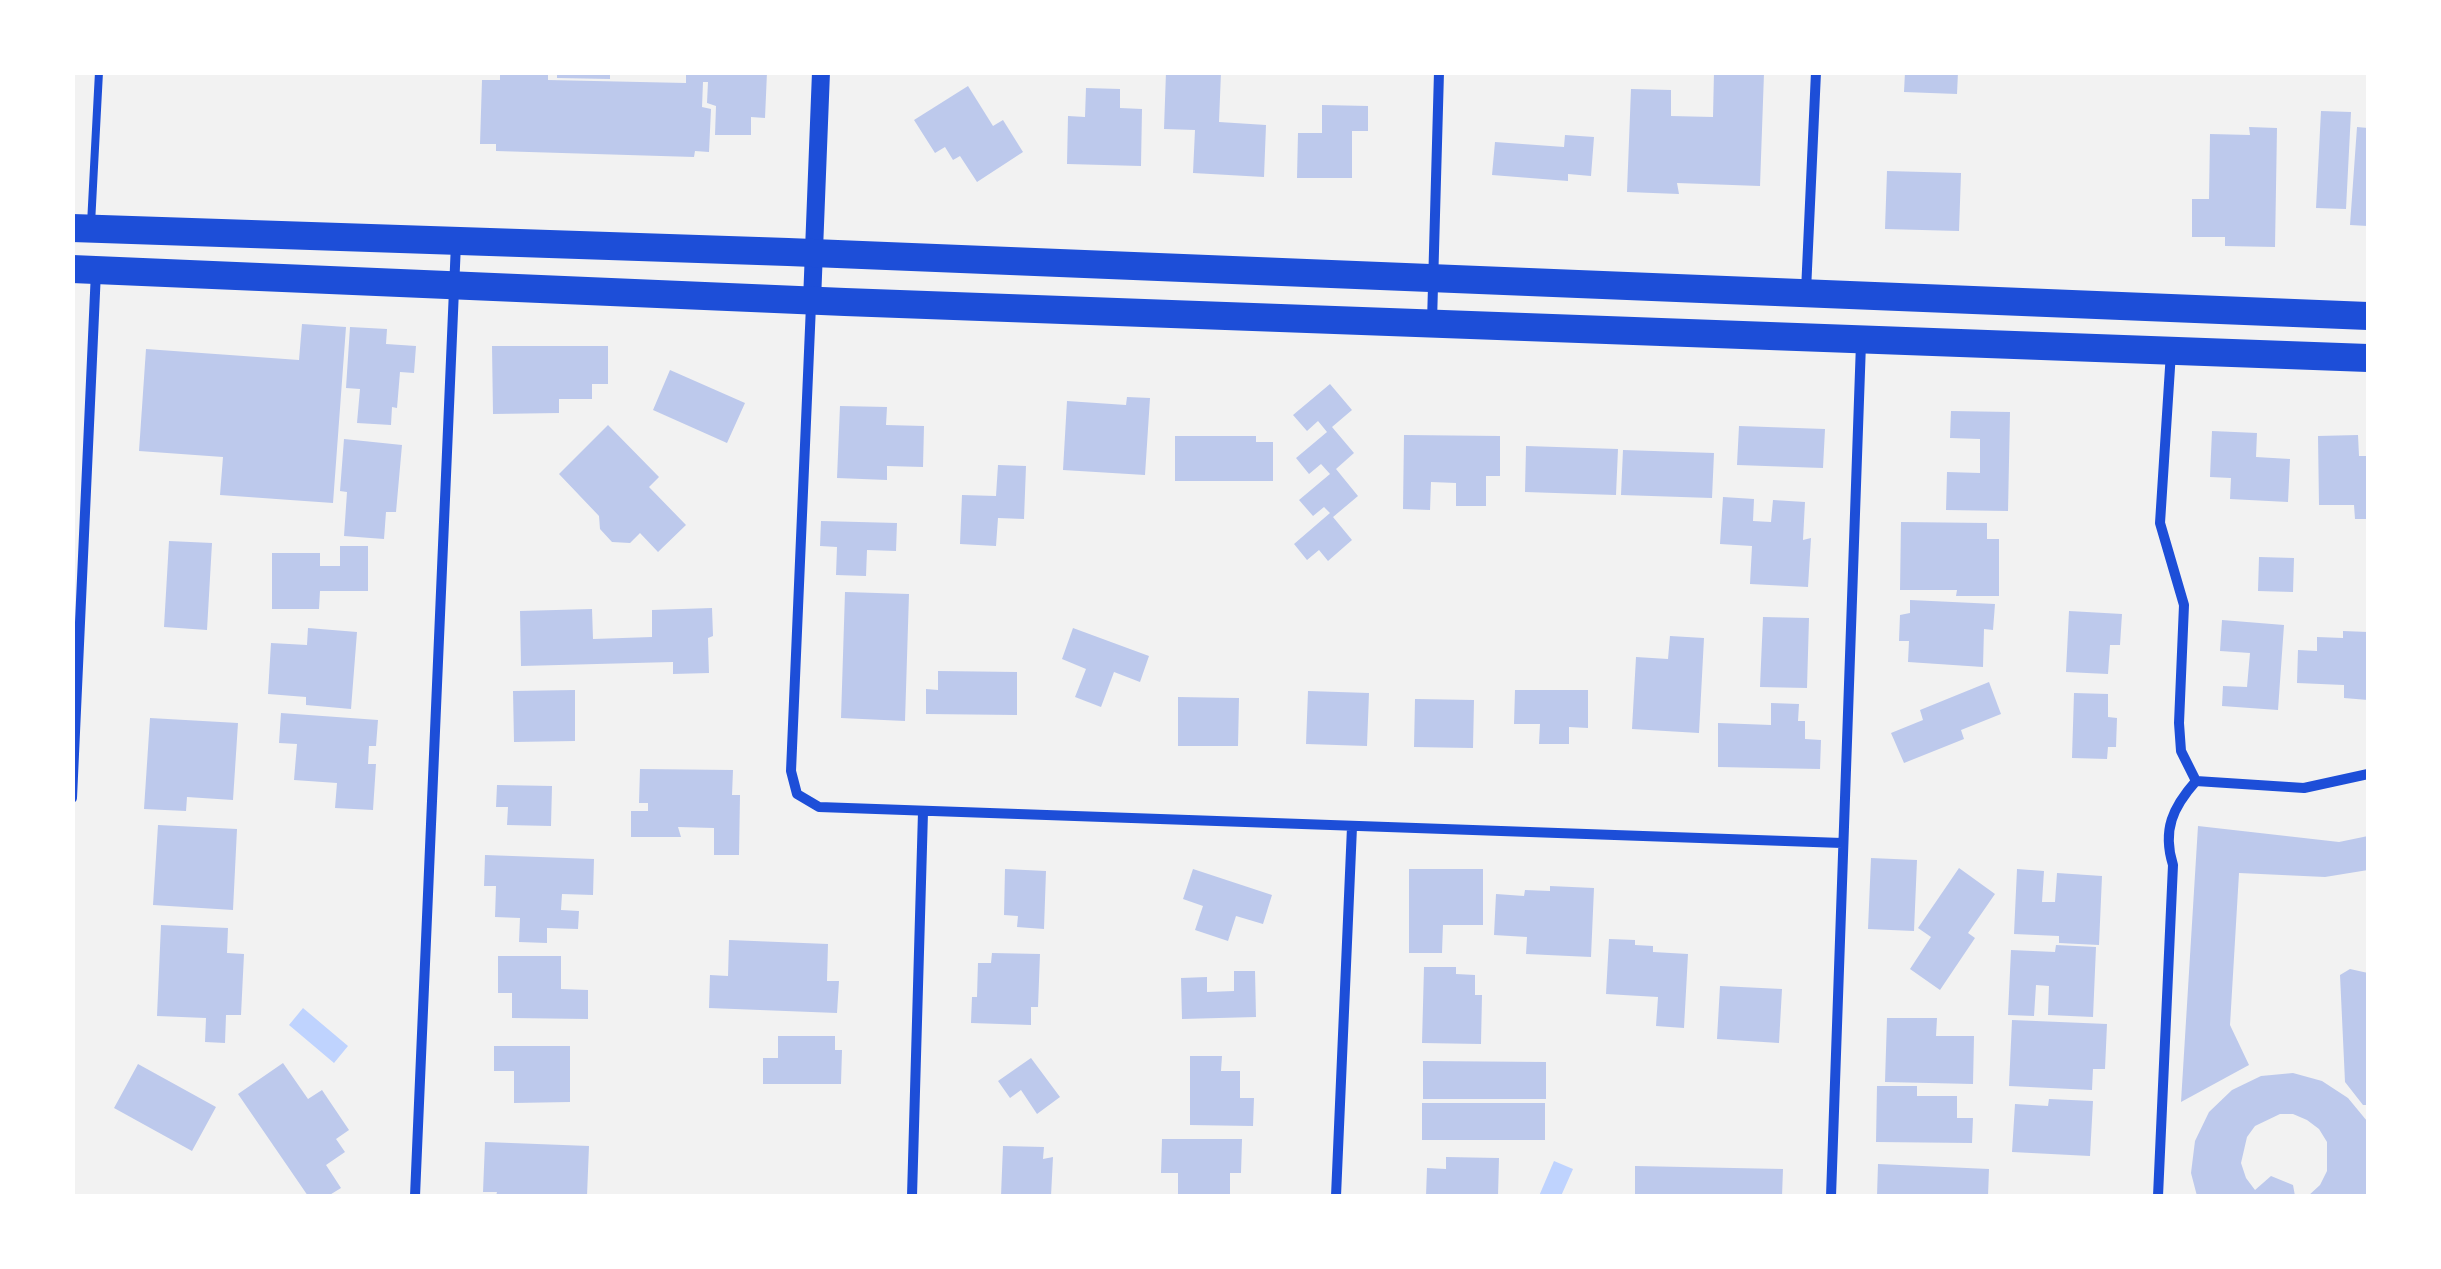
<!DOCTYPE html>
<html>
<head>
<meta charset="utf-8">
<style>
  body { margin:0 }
  #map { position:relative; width:2441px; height:1269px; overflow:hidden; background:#f2f2f2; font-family:"Varela Round",sans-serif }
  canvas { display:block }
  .frame { position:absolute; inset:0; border:75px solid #fff; pointer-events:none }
</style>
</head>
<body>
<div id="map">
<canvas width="2441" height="1269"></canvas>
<div class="frame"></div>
</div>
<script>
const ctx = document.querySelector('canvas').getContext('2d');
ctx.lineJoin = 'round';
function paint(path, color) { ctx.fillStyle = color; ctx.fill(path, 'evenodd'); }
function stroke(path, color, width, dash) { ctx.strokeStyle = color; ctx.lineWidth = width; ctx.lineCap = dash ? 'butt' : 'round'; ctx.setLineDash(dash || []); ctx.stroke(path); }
paint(new Path2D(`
  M303 1008 348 1046 334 1063 289 1025Z
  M1554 1161 1573 1169 1561 1196H1539Z`), '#bfd3fe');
paint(new Path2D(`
  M500 72H548V80L686 83V72H767L765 118 751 117V135H715L716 106 707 103 708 82H703L702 107 711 109 709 152 695 151 694 157 496 151V144H480L482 80H500Z
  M557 72H610V79L557 78Z
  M1166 72H1221L1219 122 1266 125 1264 177 1193 173 1195 130 1164 129Z
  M1714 72 1764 73 1760 186 1677 183 1679 194 1627 192 1631 89 1671 90V116L1713 117Z
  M1905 72H1958L1957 94 1904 92Z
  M968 86 993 126 1003 120 1023 152 977 182 960 156 953 160 945 147 935 153 914 120Z
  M1086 88 1120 89V108L1142 109 1141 166 1067 164 1068 116 1085 117Z
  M1322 105 1368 106V131H1352V178H1297L1298 133H1322Z
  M2321 111 2351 112 2346 209 2316 208Z
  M2249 127 2277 128 2275 247 2225 246V237H2192V199H2209L2210 134 2250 135Z
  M2357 127 2368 128V226L2350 225Z
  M1565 135 1594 137 1591 176 1568 174V181L1492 175 1495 142 1564 147Z
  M1887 171 1961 173 1959 231 1885 229Z
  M302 324 346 327 333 503 220 495 223 457 139 451 146 349 299 360Z
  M350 327 387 329 386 344 416 346 414 373 400 372 397 408 392 407 391 425 357 423 360 389 346 388Z
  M492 346H608V384H592V399H559V413L493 414Z
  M670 370 745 403 727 443 653 410Z
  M1330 384 1352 410 1332 427 1354 453 1336 469 1358 496 1333 517 1352 540 1328 561 1319 550 1307 560 1294 544 1330 513 1324 507 1313 516 1299 500 1330 474 1321 464 1309 474 1296 458 1327 432 1318 421 1307 431 1293 415Z
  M1127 397 1150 398 1145 475 1063 470 1067 401 1126 405Z
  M840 406 887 407 886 425 924 426 923 467 887 466V480L837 478Z
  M1951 411 2010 412 2008 511 1946 510 1947 472 1980 473V439L1950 438Z
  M608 425 659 477 649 487 686 525 658 552 640 533 630 543 612 542 600 529 599 516 559 474Z
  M1739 426 1825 429 1823 468 1737 465Z
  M2212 431 2257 433 2256 457 2290 459 2288 502 2230 499 2231 478 2210 477Z
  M1404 435 1500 436V476H1486V506H1456V483L1431 482 1430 510 1403 509Z
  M2358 435 2359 456H2368V519H2355L2354 505H2319L2318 436Z
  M1175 436H1256V442H1273V481H1175Z
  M344 439 402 445 396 512H386L384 539 344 536 347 492 340 491Z
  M1526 446 1618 449 1616 495 1525 492Z
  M1623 450 1714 453 1712 498 1621 495Z
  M998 465 1026 466 1024 519 998 518 996 546 960 544 962 495 996 496Z
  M1723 497 1754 499 1753 521 1771 522 1773 500 1805 502 1803 540 1811 538 1808 587 1750 584 1752 546 1720 544Z
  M821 521 897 523 896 551 867 550 866 576 836 575 837 547 820 546Z
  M1901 522 1987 523V539H1999V596H1956L1957 590H1900Z
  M169 541 212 543 207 630 164 627Z
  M340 546H368V591H320L319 609H272V553H320V566H340Z
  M2259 557 2294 558 2293 592 2258 591Z
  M845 592 909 594 905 721 841 718Z
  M1910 600 1995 604 1993 630 1984 629 1983 667 1908 662 1909 641H1899L1900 615 1910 613Z
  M712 608 713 636 708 638 709 673 673 674V662L521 666 520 611 592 609 593 639 652 637V610Z
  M2069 611 2122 614 2120 645H2110L2108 674 2066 672Z
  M1763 617 1809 618 1807 688 1760 687Z
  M2222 620 2284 625 2278 710 2222 706 2223 686 2247 687 2250 653 2220 651Z
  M308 628 357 632 351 709 306 705V697L268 694 271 643 307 645Z
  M1073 628 1149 656 1140 682 1114 672 1101 707 1075 697 1086 669 1062 659Z
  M2343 631 2368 632V700L2344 698V685L2297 683 2298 650 2317 651V637L2343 638Z
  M1670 636 1704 638 1699 733 1632 729 1636 657 1668 659Z
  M938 671 1017 672V715L926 714V689L938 690Z
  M1989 682 2001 714 1961 730 1964 739 1904 763 1891 733 1923 720 1920 710Z
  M575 690V741L514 742 513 691Z
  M1515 690H1588V728L1569 727V744H1539L1540 724H1514Z
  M1308 691 1369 693 1367 746 1306 744Z
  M2074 693 2108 694V717L2117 718 2116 747H2108L2107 759 2072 758Z
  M1178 697 1239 698 1238 746H1178Z
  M1415 699 1474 700 1473 748 1414 747Z
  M1771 703 1799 704 1798 721H1805V739L1821 740 1820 769 1718 767V723L1771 725Z
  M281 713 378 720 376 746H369L368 764H376L373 810 335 808 337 783 294 780 297 744 279 743Z
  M150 718 238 723 233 800 187 797 186 811 144 809Z
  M640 769 733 770 732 795H740L739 855H714V828L678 827 681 837H631V811H648V803H639Z
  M497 785 552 786 551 826 507 825 508 807H496Z
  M158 825 237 829 233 910 153 905Z
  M2198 826 2339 842 2368 836V870L2325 877 2239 873 2230 1025 2249 1065 2181 1102Z
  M485 855 594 859 593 895 562 894 561 910 579 911 578 929 547 928V943L519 942 520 918 495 917 496 886H484Z
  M1871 858 1917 860 1914 931 1868 929Z
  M1959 868 1995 894 1968 933 1975 938 1940 990 1910 969 1931 937 1918 928Z
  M1005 869 1046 871 1044 929 1017 927 1018 916 1004 915Z
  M1193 869 1272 895 1263 924 1236 916 1228 941 1195 930 1203 906 1183 899Z
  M1409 869H1483V925H1443L1442 953H1409Z
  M2017 869 2044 871 2042 902H2055L2057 873 2102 876 2099 945 2059 943V936L2014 934Z
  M1550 886 1594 888 1591 957 1526 954 1527 937 1494 935 1496 894 1524 896 1525 890 1550 891Z
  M161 925 228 928 227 953 244 954 241 1015H226L225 1043 205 1042 206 1018 157 1016Z
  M1609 939 1635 940V945L1653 946V952L1688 954 1684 1028 1656 1026 1658 997 1606 994Z
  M729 940 828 944 827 981H839L837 1013 709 1008 710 975 728 976Z
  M2056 945 2096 947 2093 1017 2048 1015 2049 986 2036 985 2034 1016 2008 1015 2011 950 2055 952Z
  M992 953 1040 954 1038 1007H1031V1025L971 1023 972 997H977L978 963H991Z
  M498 956H561V989L588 990V1019L512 1018V993H498Z
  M1424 967H1456V974L1475 975V995H1482L1481 1044 1422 1043Z
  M2350 969 2368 973V1105H2363L2345 1082 2340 975Z
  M1234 971H1255L1256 1017 1182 1019 1181 978 1207 977V992L1234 991Z
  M1720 986 1782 989 1779 1043 1717 1039Z
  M1887 1018H1937L1936 1036H1974L1973 1084 1885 1082Z
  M2012 1020 2107 1024 2105 1069H2093L2092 1090 2009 1086Z
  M778 1036H835V1050H842L841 1084H763V1058H778Z
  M494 1046H570V1102L514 1103V1071H494Z
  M1190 1056H1222L1221 1071H1240V1098H1254L1253 1126 1190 1125Z
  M1031 1058 1060 1097 1037 1114 1021 1090 1010 1098 998 1081Z
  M1423 1061 1546 1062V1099H1423Z
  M283 1063 308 1099 322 1090 349 1130 336 1139 345 1152 326 1165 341 1188 328 1196H308L238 1094Z
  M138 1064 216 1107 192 1151 114 1108Z
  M2293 1073 2322 1081 2348 1098 2367 1121 2368 1196H2308L2320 1185 2327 1171V1142L2319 1129 2307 1120 2293 1114H2280L2255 1126 2247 1137 2241 1163 2246 1178 2255 1190 2271 1176 2293 1185 2295 1196H2197L2191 1173 2195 1141 2209 1112 2232 1090 2261 1076Z
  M1877 1086H1917V1096H1957V1118H1973L1972 1143 1876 1142Z
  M2049 1099 2093 1101 2090 1156 2012 1152 2015 1104 2048 1106Z
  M1422 1103H1545V1140H1422Z
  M1162 1139H1242L1241 1173H1230V1196H1178V1173H1161Z
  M485 1142 589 1146 587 1196H496L497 1192H483Z
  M1003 1146 1044 1147 1043 1159 1053 1157 1051 1196H1001Z
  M1446 1157 1499 1158 1498 1196H1426L1427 1168 1446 1169Z
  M1878 1164 1989 1169 1988 1196H1877Z
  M1635 1166 1783 1169 1782 1196H1635Z`), '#bdc9ec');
stroke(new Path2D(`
  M91 224 99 72`), '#1d4ed8', 8);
stroke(new Path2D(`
  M1806 291 1816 72
  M811 305 791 771 797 794 819 807 1842 843
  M1432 322 1439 72
  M2196 781 2304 788 2368 774
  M72 798 96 271
  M415 1196 456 243
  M912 1196 923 812
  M1336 1196 1352 827
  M1831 1196 1861 343
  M2158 1196 2173 865C2162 830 2173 807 2196 781L2181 751 2179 723 2184 605 2160 523 2171 352`), '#1d4ed8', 10);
stroke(new Path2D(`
  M812 301 821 72`), '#1d4ed8', 18);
stroke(new Path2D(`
  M72 228 788 252 2368 316
  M72 269 845 302 2368 358`), '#1d4ed8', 28);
</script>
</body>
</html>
